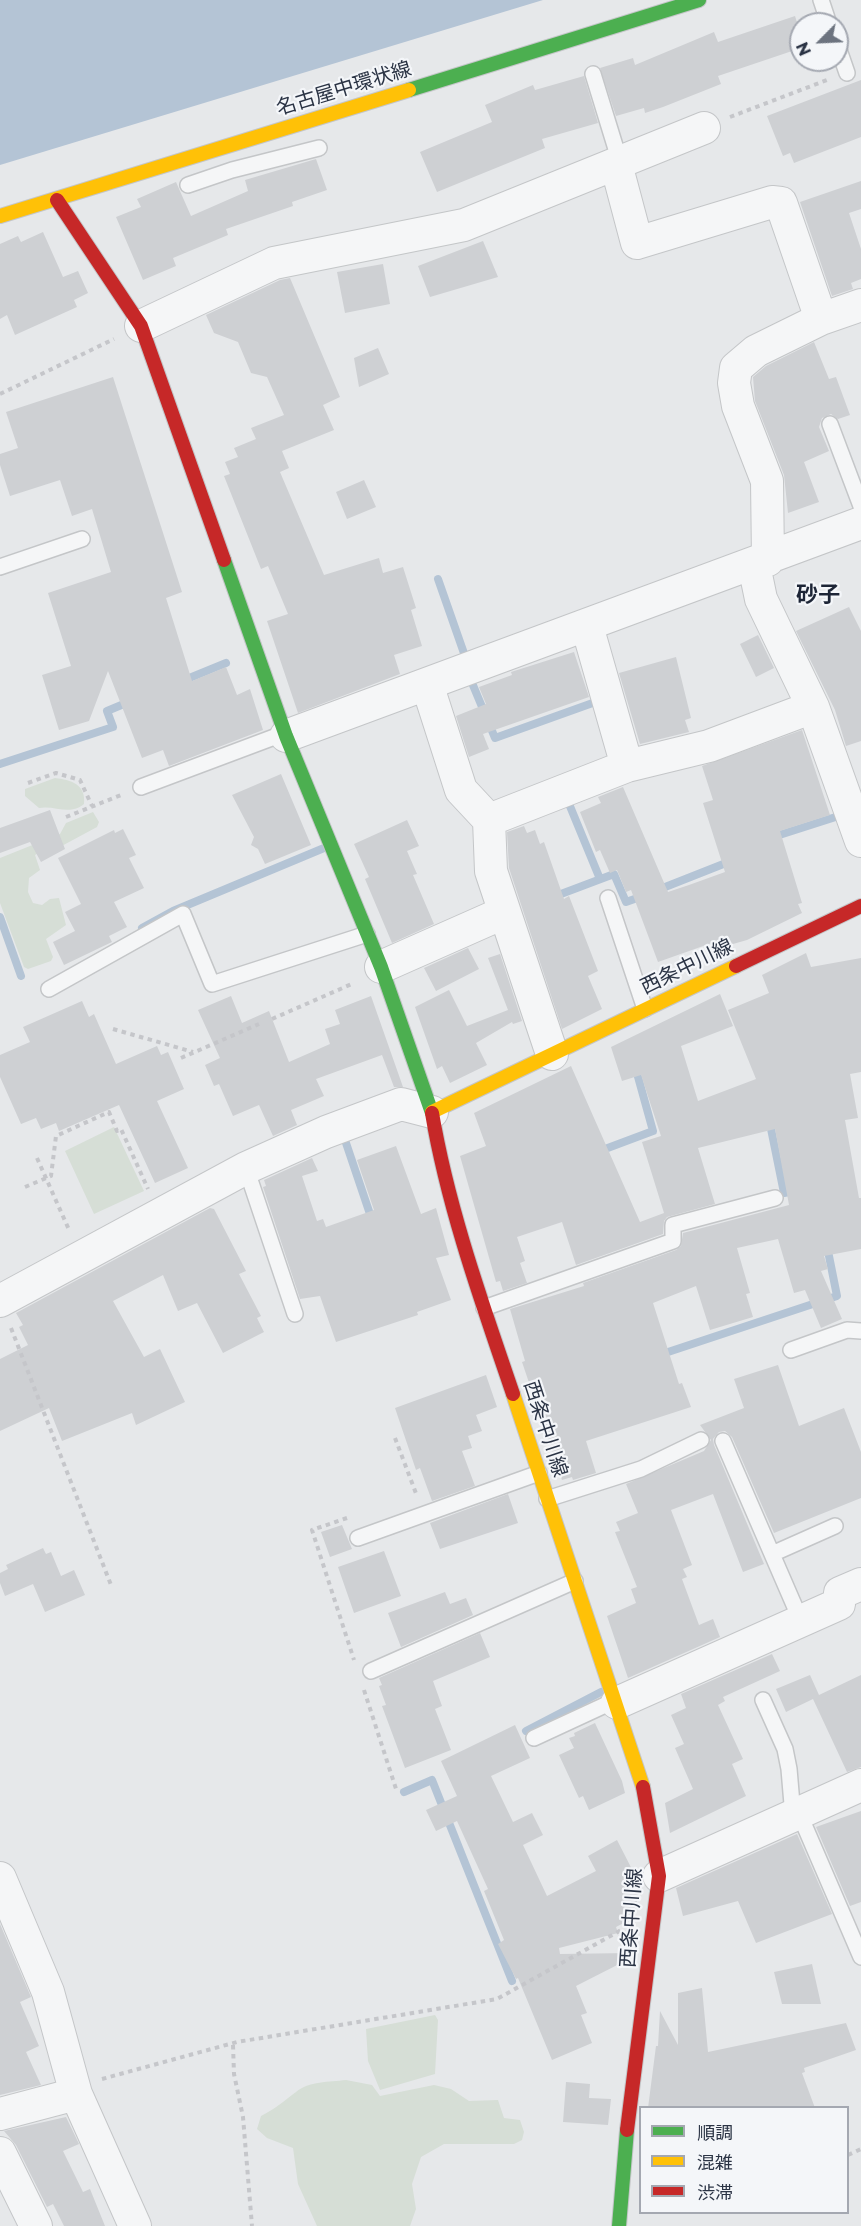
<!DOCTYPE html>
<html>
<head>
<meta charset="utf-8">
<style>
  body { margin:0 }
  #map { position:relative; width:861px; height:2226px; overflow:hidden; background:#e6e8ea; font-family:Montserrat,"Noto Sans JP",sans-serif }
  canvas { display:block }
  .legend { position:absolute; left:639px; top:2106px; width:210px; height:108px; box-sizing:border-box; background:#f4f6f9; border:2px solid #a4a8b1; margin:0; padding:8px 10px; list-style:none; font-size:18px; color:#2b3445 }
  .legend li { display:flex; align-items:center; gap:12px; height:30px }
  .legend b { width:30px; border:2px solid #a4a8b1 }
  .north { position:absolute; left:789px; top:12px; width:60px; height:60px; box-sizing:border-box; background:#f4f6f9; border:2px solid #a4a8b1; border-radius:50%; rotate:246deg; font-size:16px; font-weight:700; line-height:24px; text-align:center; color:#2b3445 }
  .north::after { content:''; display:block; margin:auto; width:21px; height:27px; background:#6c737f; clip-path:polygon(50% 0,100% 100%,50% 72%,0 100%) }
</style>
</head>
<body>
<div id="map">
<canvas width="861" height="2226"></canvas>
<ul class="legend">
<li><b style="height:8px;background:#4caf50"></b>順調</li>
<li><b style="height:8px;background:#ffc107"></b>混雑</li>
<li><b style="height:8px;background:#c62828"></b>渋滞</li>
</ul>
<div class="north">N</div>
</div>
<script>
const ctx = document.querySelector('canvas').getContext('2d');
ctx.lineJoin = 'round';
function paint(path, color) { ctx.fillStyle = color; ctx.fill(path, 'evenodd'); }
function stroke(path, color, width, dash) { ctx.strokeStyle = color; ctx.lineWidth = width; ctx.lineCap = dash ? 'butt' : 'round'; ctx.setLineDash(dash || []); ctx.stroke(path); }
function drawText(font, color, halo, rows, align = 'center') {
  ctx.font = font + ' Montserrat,"Noto Sans JP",sans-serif'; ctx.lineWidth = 4.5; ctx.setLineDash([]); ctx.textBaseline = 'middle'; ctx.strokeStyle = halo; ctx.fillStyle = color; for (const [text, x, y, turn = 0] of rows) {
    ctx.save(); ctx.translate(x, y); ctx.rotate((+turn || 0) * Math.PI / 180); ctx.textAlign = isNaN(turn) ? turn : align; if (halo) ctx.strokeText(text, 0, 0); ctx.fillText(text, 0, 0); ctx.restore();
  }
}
paint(new Path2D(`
  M55 778C71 780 86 784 84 804 70 816 55 805 39 808L25 796V789Z
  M93 812 99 822 97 827 58 848 45 849 35 855 40 870 29 878 28 892 33 903 42 905 50 899 59 898 66 925 46 939 53 957 51 961 28 969 24 967 0 903V858L60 834 66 823Z
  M114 1127 144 1191 94 1214 65 1151Z
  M435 2015 438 2020 435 2074 380 2090 368 2061 366 2029Z
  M346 2080 372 2085 380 2096 434 2085 451 2089 469 2101 498 2100 504 2118 520 2120 524 2132 522 2140 514 2144H444L421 2157 412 2184 416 2209 410 2226H317L298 2184 293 2148 267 2138 257 2129 261 2116C275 2109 284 2101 296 2092 309 2081 329 2082 346 2080Z`), '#d6ded6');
paint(new Path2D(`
  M0 0H543L0 165Z`), '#b4c4d5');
stroke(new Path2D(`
  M438 579 466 659
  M470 678 495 738 601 700
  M182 681 226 663
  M0 764 113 727 107 711 131 701
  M567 799 600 879
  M770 838 845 814
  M655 891 731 861
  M553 897 614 874 626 902 643 896
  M0 917 21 976
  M142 928 173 911 324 848
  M769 1119 784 1193 794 1191 795 1193
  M345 1140 372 1220
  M597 1152 653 1131 635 1066
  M659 1355 837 1296 827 1246
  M526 1731 601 1692
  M404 1792 432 1780 512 1981`), '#b4c4d5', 8);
paint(new Path2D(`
  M795 16 801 35V48L718 76 721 84 663 107 645 113 644 108 616 116 600 68 633 58 635 65 714 32 718 42Z
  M584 76 598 123 542 139 545 148 437 192 420 152 492 122 485 105 533 85 535 90Z
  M861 80V137L794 163 790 153 783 156 767 116Z
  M316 159 327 190 292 202 293 206 226 229 228 235 173 258 176 266 143 280 116 217 141 207 137 199 176 182 191 216 248 191 245 180Z
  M861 181V209L849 213 861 249V279L851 283 853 289 832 296 800 202Z
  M43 232 63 277 78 271 88 293 74 300 77 307 15 335 7 315 0 319V244L18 236 21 242Z
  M483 241 498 277 430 297 418 266Z
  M383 264 390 304 345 313 337 272Z
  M290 278 340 397 323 405 334 430 282 451 289 468 280 472 324 575 379 558 383 573 403 567 416 608 411 610 422 646 394 655 400 674 298 713 267 621 288 614 268 566 261 569 224 476 230 474 225 462 238 457 234 448 256 439 251 428 284 415 267 377 251 373 238 342 214 333 206 315 280 280Z
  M814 342 829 379 836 377 850 415 838 419 831 414 822 418 819 427 829 451 804 462 819 502 788 513 784 475 755 401 753 377 766 366Z
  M378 348 389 374 359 387 354 358Z
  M113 377 182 592 166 598 192 681 226 667 237 695 250 689 263 730 169 766 163 750 142 758 108 671 89 721 59 730 42 675 71 666 48 593 111 572 92 509 72 516 60 480 10 496 0 465V454L18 448 6 412Z
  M364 480 376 507 347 519 336 492Z
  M849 607 861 631V741L846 746 835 710 796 631Z
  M758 635 774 668 756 677 740 644Z
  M574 652 589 697 483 734 489 749 469 757 456 716 486 704 479 687 512 675 511 672Z
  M676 657 691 718 685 720 689 732 640 744 619 673Z
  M802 730 830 815 780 831 802 903 798 904 802 913 747 940 726 946 723 939 658 962 631 890 626 892 617 870 610 873 600 850 596 852 580 812 601 803 598 797 623 787 668 892 689 885 725 872 703 803 713 800 702 766Z
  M281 774 311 845 265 864 258 849 251 845 254 837 232 795Z
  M50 810 65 849 41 862 30 842 0 853V828Z
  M407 820 419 846 407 851 417 874 413 875 434 924 392 943 365 879 369 877 354 844Z
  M524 826 527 833 535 830 540 844 544 842 564 899 569 896 598 971 588 976 602 1009 562 1029 509 868 507 832Z
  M123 829 136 855 129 858 144 888 114 902 127 927 109 936 112 942 64 965 53 942 75 931 65 912 81 904 58 858 114 830 115 833Z
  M468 948 479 969 436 991 424 968Z
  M806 953 811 967 861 958V1072L850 1074 858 1118 845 1120 859 1198H861V1249L824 1256 828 1269 821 1271 842 1319 821 1328 805 1290 794 1293 778 1239 737 1248 750 1293 746 1294 753 1317 710 1330 696 1286 653 1303 679 1384 682 1383 691 1407 586 1441 596 1473 573 1480 572 1477 562 1480 522 1362 525 1361 510 1309 584 1286 583 1283 676 1250 681 1246 683 1233 789 1205 775 1129 698 1148 715 1204 667 1217 664 1221 663 1234 576 1265 562 1222 517 1237 525 1261 520 1263 527 1283 503 1291 500 1281 496 1282 460 1156 486 1146 474 1113 571 1066 640 1222 664 1213 642 1142 661 1136 641 1075 622 1081 611 1047 720 994 733 1026 681 1046 698 1101 756 1079 728 1010 769 993 762 975Z
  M500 954 522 1021 513 1024 512 1022 476 1043 487 1065 450 1083 442 1066 437 1069 415 1007 449 990 467 1026 508 1010 488 958Z
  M231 996 242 1023 269 1011 289 1062 330 1044 325 1029 340 1024 335 1010 371 996 403 1087H394L382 1055 316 1079 324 1096 291 1110 297 1125 273 1136 259 1105 233 1116 219 1084 214 1086 205 1065 220 1058 198 1010Z
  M82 1001 89 1017 94 1014 116 1064 157 1046 161 1055 168 1052 184 1089 157 1101 188 1168 155 1183 119 1105 59 1131 56 1123 41 1129 36 1118 21 1124 0 1077V1055L30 1042 23 1027Z
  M396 1146 421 1214 436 1208 449 1255 436 1258 451 1300 417 1312 418 1315 336 1342 320 1296 300 1299 263 1187 266 1186 264 1180 312 1158 318 1171 302 1176 317 1221 323 1219 326 1227 374 1210 357 1160Z
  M210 1208 214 1209 246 1271 239 1274 261 1316 257 1318 264 1332 223 1353 197 1303 178 1311 163 1275 113 1301 144 1357 160 1349 185 1402 136 1425 132 1413 62 1441 49 1408 0 1431V1359L28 1345 19 1327 23 1325 16 1313Z
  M778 1365 799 1426 844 1408 861 1452V1498L774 1533 732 1437 725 1431 719 1432 713 1439 714 1445 764 1564 743 1572 713 1494 671 1510 692 1565 683 1569 687 1577 682 1579 699 1625 713 1619 720 1637 628 1678 607 1616 636 1603 631 1589 637 1587 615 1532 620 1531 616 1522 638 1513 626 1484 704 1451 711 1440 700 1425 744 1408 734 1379Z
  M486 1375 497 1407 476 1415 482 1431 468 1436 472 1448 462 1451 475 1486 432 1501 420 1468 416 1470 395 1408Z
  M508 1494 518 1523 440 1549 430 1523Z
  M342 1525 352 1549 330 1557 321 1532Z
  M43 1548 46 1554 51 1552 61 1576 74 1570 85 1595 45 1612 33 1584 5 1596 0 1583V1573L8 1569 6 1565Z
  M384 1551 401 1596 354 1613 338 1567Z
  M445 1592 450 1604 466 1598 473 1615 401 1647 388 1613Z
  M480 1633 490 1657 433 1681 442 1706 435 1709 451 1750 405 1768 382 1706 386 1705 379 1686 382 1685 379 1678Z
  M772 1654 780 1671 723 1697 725 1701 718 1705 743 1759 732 1764 746 1796 670 1833 665 1803 693 1789 675 1748 684 1744 671 1715 686 1708 681 1694Z
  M810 1675 819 1695 861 1675V1767L847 1772 813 1699 786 1712 776 1689Z
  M595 1723 622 1781 625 1793 589 1810 583 1796 579 1798 559 1755 574 1748 569 1738 575 1736 574 1733Z
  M515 1725 530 1758 491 1776 513 1822 532 1813 543 1835 523 1845 547 1896 596 1871 588 1856 617 1840 639 1883 635 1917 616 1927 618 1933 559 1948 560 1954 630 1953 629 1959 576 1986 587 2013 581 2015 592 2043 552 2060 518 1978 516 1979 498 1944 504 1940 484 1891 488 1889 457 1821 436 1831 426 1810 457 1796 441 1761Z
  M861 1811V1902L850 1906 816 1827Z
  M797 1834 832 1914 756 1943 738 1901 683 1916 676 1888Z
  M0 1924 31 1997 20 2002 39 2046 26 2052 41 2085 0 2095Z
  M812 1964 821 2004H782L774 1972Z
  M702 1988 708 2052 846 2023 856 2050 804 2068 805 2072 802 2073 815 2108H648L656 2046H658L660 2011 678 2045V1993Z
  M566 2082 590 2084 589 2098 611 2099 608 2125 563 2122Z
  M66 2117 79 2144 63 2151 83 2192 90 2189 105 2226H64L53 2204 47 2207 16 2145 4 2131Z`), '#ced0d3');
const lane = new Path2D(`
  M821 0 829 24
  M837 44 847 73
  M593 74 620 162
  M188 185 232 170 319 148
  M830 424 861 506
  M0 567 82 539
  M141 787 285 733
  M608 898 645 1009
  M49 989 183 914 212 984 367 934
  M246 1168 295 1314
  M484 1308 673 1241V1225L775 1198
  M791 1350 847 1330 861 1331
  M723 1441 801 1621
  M547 1499 641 1469 701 1440
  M358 1538 539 1473
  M772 1554 835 1526
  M371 1671 575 1581
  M763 1700 785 1749 789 1769 793 1816
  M534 1738 616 1700
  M799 1813 861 1957`);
const street = new Path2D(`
  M616 164 637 243 772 202 781 203 821 319 756 351 736 368 734 383 738 406 767 481 768 560
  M821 319 861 305
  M141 326 274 263 464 225 704 128
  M754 565 761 599 813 707 861 841
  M587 626 627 766
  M427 684 461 790 489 820 627 766 709 746 813 707
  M286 736 861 523
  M489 820 491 871 552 1054
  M381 967 503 913
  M0 1301 246 1168 326 1132 401 1104 432 1112
  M617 1703 839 1604 840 1593 861 1584
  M659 1876 861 1785
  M0 1878 48 1992 76 2094 135 2226
  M0 2114 76 2094
  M0 2153 36 2226`);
const fast = new Path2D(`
  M409 90 699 0
  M224 560 286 736 381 967 432 1113
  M619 2226 627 2130`);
const slow = new Path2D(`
  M0 216 409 90
  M432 1112 736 966
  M513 1394 643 1787`);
const jam = new Path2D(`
  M57 200 141 326 224 560
  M736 966 861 906
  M432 1113C448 1208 482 1303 513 1394
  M627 2130 659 1876 643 1787`);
stroke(lane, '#c4c6c8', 18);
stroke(street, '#c4c6c8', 34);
stroke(fast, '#c4c6c8', 16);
stroke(slow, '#c4c6c8', 16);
stroke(jam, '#c4c6c8', 16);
stroke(new Path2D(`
  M730 117 827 80
  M0 394 114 339
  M28 783 56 773 80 780 92 806
  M66 817 121 795
  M272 1019 354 983
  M113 1029 193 1052
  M181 1058 259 1024
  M37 1158 70 1232
  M25 1187 51 1176 56 1136 109 1112 117 1131 121 1129 148 1189
  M11 1328 111 1585
  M395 1438 417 1496
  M347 1518 312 1530 354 1660
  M364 1690 397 1792
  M233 2045 234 2074 243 2117 252 2226
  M102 2079 237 2042 497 1999 623 1929
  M848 2155 861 2149`), '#c5c6ca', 4, [4.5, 4.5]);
stroke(lane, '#f5f6f7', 15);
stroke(street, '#f5f6f7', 32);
stroke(fast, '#4caf50', 14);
stroke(slow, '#ffc107', 14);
stroke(jam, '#c62828', 14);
drawText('20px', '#2b3445', '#f4f6f9', [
  ["名古屋中環状線",344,89,-17],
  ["西条中川線",687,967,-26],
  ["西条中川線",545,1429,72],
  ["西条中川線",632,1918,-86]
]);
drawText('bold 22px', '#1d2536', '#f4f6f9', [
  ["砂子",818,596]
]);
</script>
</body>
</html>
